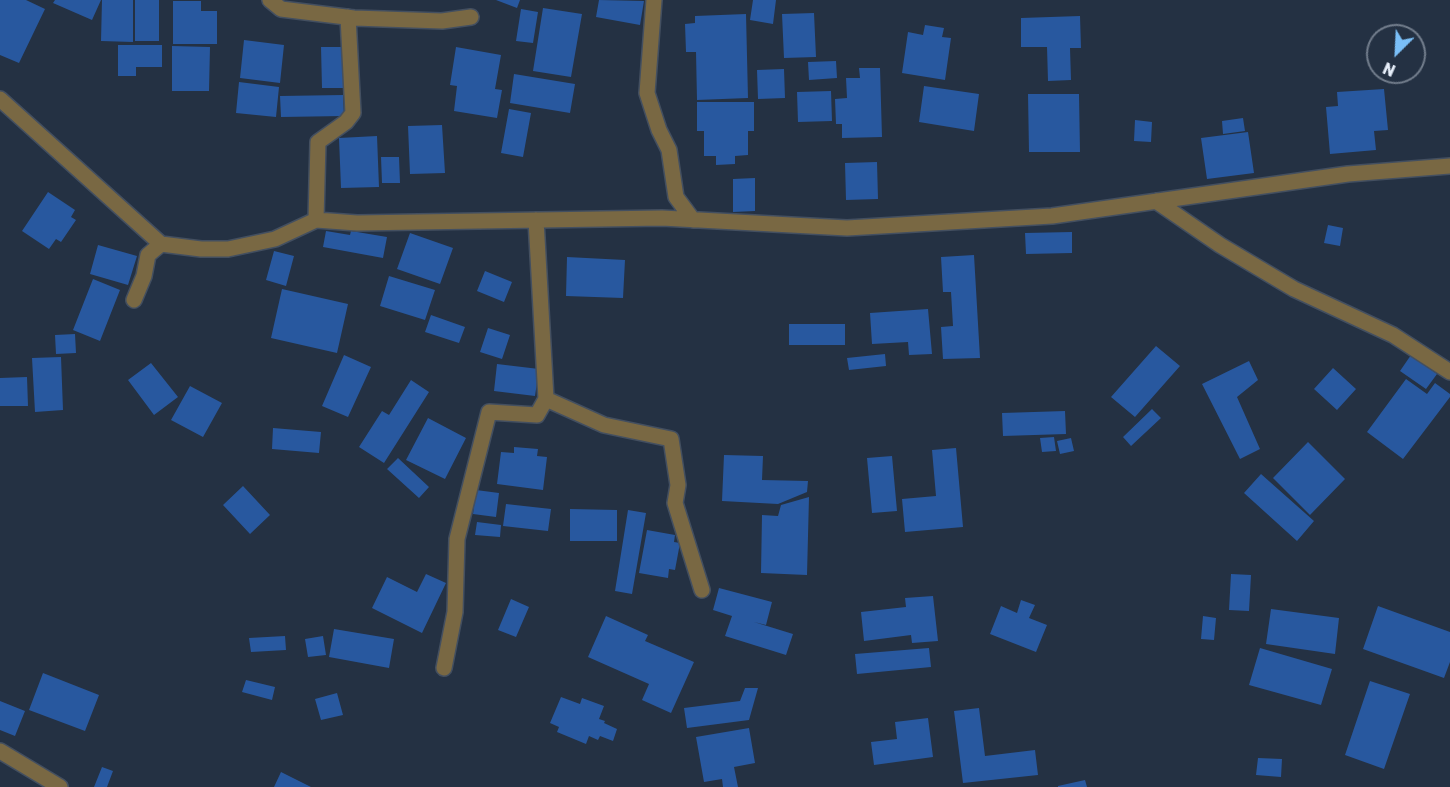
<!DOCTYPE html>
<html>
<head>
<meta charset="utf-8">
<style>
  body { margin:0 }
  #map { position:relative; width:1450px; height:787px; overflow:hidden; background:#243143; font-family:Rubik,sans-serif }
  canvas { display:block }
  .north { position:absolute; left:1366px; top:24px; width:60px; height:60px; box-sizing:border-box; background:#243143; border:2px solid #727d8c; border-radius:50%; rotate:204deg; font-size:16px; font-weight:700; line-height:24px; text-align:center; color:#e6eefa }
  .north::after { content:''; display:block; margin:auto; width:21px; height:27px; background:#7abff8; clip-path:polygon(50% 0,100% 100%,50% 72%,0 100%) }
</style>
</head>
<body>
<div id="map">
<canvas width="1450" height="787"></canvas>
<div class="north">N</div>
</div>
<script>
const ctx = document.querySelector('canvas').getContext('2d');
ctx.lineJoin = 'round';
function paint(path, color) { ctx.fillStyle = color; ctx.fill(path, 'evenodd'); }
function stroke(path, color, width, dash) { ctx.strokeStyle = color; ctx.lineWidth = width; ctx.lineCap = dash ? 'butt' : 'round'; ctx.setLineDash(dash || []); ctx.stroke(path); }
paint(new Path2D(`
  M0 0H26L45 9 19 63 0 55Z
  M55 0H101L92 20 53 3Z
  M102 0H133V42L101 41Z
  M135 0H159V41H135Z
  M496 0H520L517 8Z
  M599 0 644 1 640 25 596 17Z
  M753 0H776L773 24 750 20Z
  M173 1H201V11H217V44H173Z
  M543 8 582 14 571 77 533 71Z
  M521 9 538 12 533 43 516 41Z
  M814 13 816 57 784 58 782 14Z
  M746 14 748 98 697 100 696 52H686L685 24 695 23V16Z
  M1080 16 1081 48H1070L1071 80 1048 81 1047 47H1021V18Z
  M925 25 944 28 942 37 951 38 945 80 902 73 908 32 923 35Z
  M244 40 284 45 280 83 240 78Z
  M118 45H162V67H136V76H118Z
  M172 46 210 47 209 91H172Z
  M321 47H345L346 88H322Z
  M456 47 501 55 495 89 502 90 497 118 454 111 457 86 450 85Z
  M836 61 837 78 809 80 808 62Z
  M859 68H880L882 137 842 138V124H836L835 99 847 98 846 78H860Z
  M784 69 785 98 758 99 757 70Z
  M514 74 575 84 570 113 510 103Z
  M239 82 279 87 276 117 236 113Z
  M924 86 979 94 974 131 919 122Z
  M1384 89 1388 130 1374 131 1376 150 1330 154 1326 107 1338 106 1337 92Z
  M831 91 832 121 798 122 797 92Z
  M1028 94H1079L1080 152H1029Z
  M343 95 344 116 281 117 280 96Z
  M697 102H754V131H748V155L735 156V164L716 165V156H704V131H697Z
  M509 109 531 113 523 157 501 153Z
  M1243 118 1245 131 1223 134 1222 121Z
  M1135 120 1152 122 1151 142 1134 141Z
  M442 125 445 173 410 174 408 126Z
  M1248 132 1254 173 1207 179 1201 138Z
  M377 136 379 187 341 188 339 138Z
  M381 157H399L400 183H382Z
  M877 162 878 199 846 200 845 163Z
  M755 178V211L733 212V179Z
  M48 192 75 210 71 217 76 220 61 242 56 239 49 249 22 231Z
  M1328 225 1343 228 1340 246 1324 243Z
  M326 231 350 235 351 231 387 237 383 258 323 247Z
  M1072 232V253L1026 254 1025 233Z
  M410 233 453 248 440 284 397 269Z
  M98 245 137 256 128 285 90 274Z
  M274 251 294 256 286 286 266 280Z
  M974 255 980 358 943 359 941 327 953 326 951 292H943L941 257Z
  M567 257 625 260 623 298 566 296Z
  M485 271 512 282 504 302 477 291Z
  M389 276 435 290 425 320 380 306Z
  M93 279 120 290 100 341 73 330Z
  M282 289 348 304 337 353 271 338Z
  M928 309 932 354 909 355 908 342 872 344 870 313Z
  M431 315 465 327 459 343 425 332Z
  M789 324H845V345H789Z
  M488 328 510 335 502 359 480 352Z
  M75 334 76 353 56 354 55 335Z
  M1156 346 1180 366 1135 417 1111 397Z
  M885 354 886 366 849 370 847 358Z
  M344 355 371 367 348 417 322 406Z
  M1411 355 1437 374 1426 389 1400 371Z
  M61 357 63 410 35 412 32 358Z
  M1249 361 1258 380 1237 397 1260 449 1240 459 1202 384Z
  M151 363 178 397 154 415 128 380Z
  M497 364 539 369 535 396 494 391Z
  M1333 368 1356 389 1337 410 1314 389Z
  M27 377 28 406H0V378Z
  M1406 379 1427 394 1435 383 1450 394V397L1403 459 1367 432Z
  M411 380 429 392 384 463 359 447 382 411 389 415Z
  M190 386 222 403 203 437 171 420Z
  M1152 409 1161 418 1131 446 1123 437Z
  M1065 411 1066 434 1003 436 1002 413Z
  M428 418 466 438 445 479 406 460Z
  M273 428 321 432 319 453 272 449Z
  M1054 437 1056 451 1042 452 1040 438Z
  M1071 438 1074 451 1060 454 1057 441Z
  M1308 442 1345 479 1310 515 1273 478Z
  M514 447 538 449 537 456 547 457 543 490 497 484 501 452 514 453Z
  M956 448 963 527 905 532 902 499 936 496 932 450Z
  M724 455 763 456 762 480 808 481 807 492 778 504 722 501Z
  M892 456 897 511 872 513 867 458Z
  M398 458 429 487 419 498 387 469Z
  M1261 474 1314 521 1297 541 1244 493Z
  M243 486 270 515 250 534 223 505Z
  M476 490 499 493 496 517 473 514Z
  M809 497 807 575 761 573 762 515 778 516 781 505Z
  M506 504 551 509 548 531 503 526Z
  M570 509 617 510V541H570Z
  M628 510 646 513 632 594 615 591Z
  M477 522 501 525 500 537 475 535Z
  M647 530 675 535 674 542 680 543 675 570 669 569 668 578 639 573Z
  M426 574 446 583 422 633 372 608 387 577 417 592Z
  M1231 574 1251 575 1249 611 1229 610Z
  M719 588 772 602 766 625 754 622 793 634 786 655 725 636 732 616 713 610Z
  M933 596 938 641 912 643 911 635 864 641 861 612 906 607 905 598Z
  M511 599 529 607 516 637 498 630Z
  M1021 600 1035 605 1029 618 1047 625 1036 652 990 634 1001 606 1017 613Z
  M1378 606 1450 632V662L1444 678 1363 649Z
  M1271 609 1339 618 1335 654 1266 644Z
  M606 616 648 635 645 641 694 662 671 713 642 700 649 684 588 657Z
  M1203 616 1216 618 1214 640 1201 639Z
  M334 629 394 639 389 668 329 657Z
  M285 636 286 650 251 652 249 638Z
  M323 636 326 655 308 657 305 639Z
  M929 648 931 667 857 674 855 654Z
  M1260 648 1332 669 1321 705 1249 685Z
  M43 673 99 695 85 731 29 710Z
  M246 680 275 687 272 700 242 692Z
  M1370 681 1410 694 1384 769 1345 755Z
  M745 688H758L749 720 687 728 684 708 740 701Z
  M337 693 343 715 321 720 315 699Z
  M561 697 580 704 582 698 604 706 599 719 605 721 604 723 617 729 613 741 600 736 598 740 589 736 586 744 557 732 559 727 550 723Z
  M0 701 25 711 15 736 0 730Z
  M979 708 985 756 1035 750 1038 775 963 783 954 711Z
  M928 718 933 757 874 765 871 742 897 739 895 722Z
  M749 728 755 763 734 767 738 787H723L722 779 704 782 696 737Z
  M1258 758 1282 759 1281 777 1256 775Z
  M102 767 113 771 107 787H94Z
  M281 772 311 787H274Z
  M1085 780 1087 787H1058V786Z`), '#28589f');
const minor = new Path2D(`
  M270 0 281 9 354 18 442 21 471 17
  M654 0 647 93 659 130 669 150 676 197 693 220
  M0 99 161 244
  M1156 201 1220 245 1294 289 1393 335 1450 372
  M316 220 318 142 346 122 353 113 348 17
  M134 300 144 276 148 255 161 244 201 249H228L275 239 316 220 357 223 662 218 847 228 1052 216 1348 174 1450 166
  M546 399 604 425 671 439 678 485 675 503 702 590
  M444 668 455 612 457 539 489 412 537 415 546 399 536 220
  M0 751 60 787`);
stroke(minor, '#434f60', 18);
stroke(minor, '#796843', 15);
</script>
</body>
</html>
